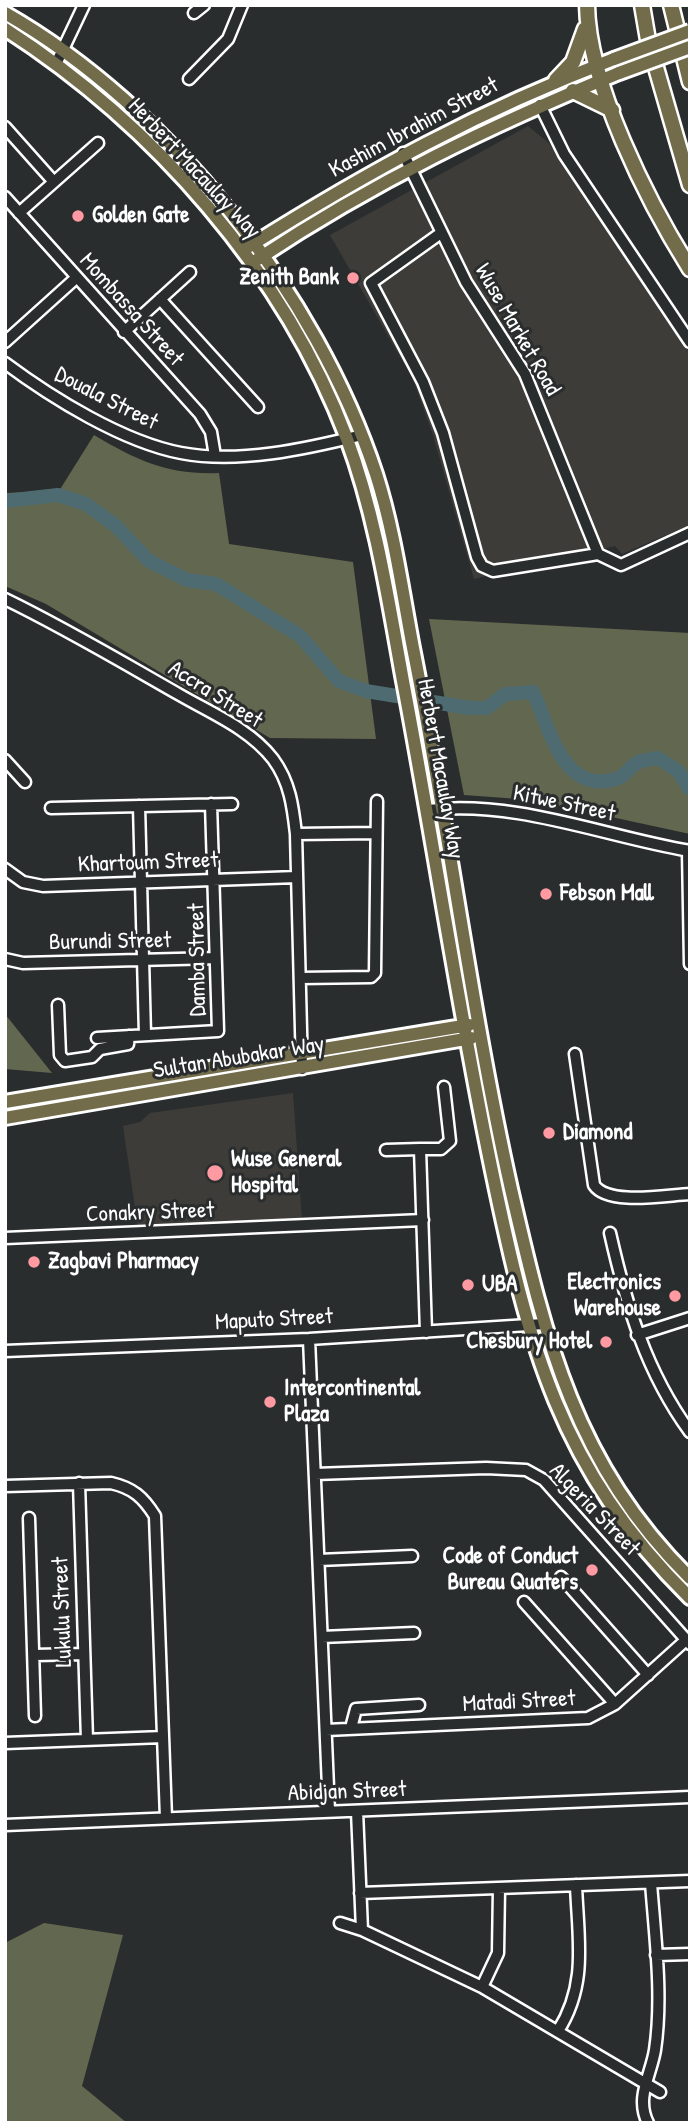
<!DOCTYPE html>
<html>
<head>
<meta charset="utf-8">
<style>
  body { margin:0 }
  #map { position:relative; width:695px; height:2128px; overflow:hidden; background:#2a2d2e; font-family:"Patrick Hand",sans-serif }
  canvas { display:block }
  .frame { position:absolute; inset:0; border:7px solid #fff; pointer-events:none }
</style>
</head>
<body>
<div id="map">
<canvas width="695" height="2128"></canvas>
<div class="frame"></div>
</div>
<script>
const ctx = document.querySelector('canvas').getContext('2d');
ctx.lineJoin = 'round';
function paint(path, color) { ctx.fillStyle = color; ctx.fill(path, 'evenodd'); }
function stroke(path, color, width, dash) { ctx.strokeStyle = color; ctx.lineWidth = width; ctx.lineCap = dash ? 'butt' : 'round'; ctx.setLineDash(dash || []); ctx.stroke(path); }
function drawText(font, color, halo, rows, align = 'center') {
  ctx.font = font + ' "Patrick Hand",sans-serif'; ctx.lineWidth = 6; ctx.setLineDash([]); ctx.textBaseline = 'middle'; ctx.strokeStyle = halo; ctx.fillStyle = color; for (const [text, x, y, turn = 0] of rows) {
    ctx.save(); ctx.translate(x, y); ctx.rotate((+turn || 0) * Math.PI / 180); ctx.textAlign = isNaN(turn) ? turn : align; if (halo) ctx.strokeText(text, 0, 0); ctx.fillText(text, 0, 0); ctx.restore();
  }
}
paint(new Path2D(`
  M528 126 550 144 690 353V525L622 554 615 546 474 579 433 435 413 379 330 235Z
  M293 1093 302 1221 138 1228 123 1126 140 1122 150 1113Z`), '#3e3c39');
paint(new Path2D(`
  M94 435C138 461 168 475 219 473L229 544 353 562 376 739 270 738 46 604 5 586V493L59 491Z
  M429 619 690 633V834L533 800 464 795Z
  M5 1014 52 1073 5 1069Z
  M44 1923 123 1935 82 2086 127 2123H5V1943Z`), '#62684f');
stroke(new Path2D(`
  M5 501 58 495 86 504 116 526 149 561 187 580 216 584 300 636 339 681 366 691 470 708H487L505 694 533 692C550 728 562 795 616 779 625 777 629 767 637 763 642 760 652 759 658 758L678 771 690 789`), '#4e6b72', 14);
const minor = new Path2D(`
  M194 13 204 5
  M56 64 84 5
  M189 79 228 39 242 5
  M540 105 564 154 690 342
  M5 127 54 182
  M403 153 466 282 525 374 598 554 621 565 690 533
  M5 197 200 414 211 432 215 456
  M19 213 98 143
  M441 233 371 283 423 382 443 433 477 557 482 566 493 571 598 554
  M160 299 258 407
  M124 332 190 272
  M5 342 76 278
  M5 363C52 398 123 442 181 453 238 464 306 449 362 435
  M5 599C65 628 122 662 180 695 211 713 250 729 273 759 290 782 293 807 296 834L302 1069
  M5 760 25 782
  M139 806 145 1035
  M51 808 232 804
  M428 810C518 800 602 836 690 851
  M296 834 376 833
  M688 851 690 964
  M5 869 23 882 43 886 297 877
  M5 959 23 963 215 958
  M300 978 371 977 375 973 377 801
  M58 1005 60 1055 65 1061 92 1057 100 1049 128 1044 129 1036
  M97 1038 218 1031 211 804
  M575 1054 594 1185C608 1206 666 1195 690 1194
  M420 1149H441L450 1141 444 1087
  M386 1150 420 1149 426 1332
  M610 1233C626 1304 646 1372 690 1432
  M5 1238 423 1220
  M637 1335 690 1318
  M309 1339 329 1811
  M5 1351 309 1339 544 1324
  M315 1474 486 1468 526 1470 544 1480 690 1644
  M79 1483 87 1740
  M5 1486 111 1483C133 1488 143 1497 155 1516L166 1818
  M29 1518 35 1716
  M319 1560 412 1556
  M561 1577 648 1675
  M524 1602 615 1704
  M322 1637 414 1633
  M34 1655 83 1654
  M351 1728 356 1709 419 1705
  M326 1730 588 1718 615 1704 686 1640
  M5 1743 163 1737
  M357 1811 362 1930
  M5 1825 690 1797
  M360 1893 690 1881
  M340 1923 362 1930 482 1987 660 2092
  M656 1955 690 1954
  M482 1987 498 1953 499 1888
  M558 2031C588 1984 578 1939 576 1885
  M648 2123C635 2098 651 2075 655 2050 663 1996 655 1937 651 1883`);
const major = new Path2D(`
  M5 13C170 107 317 295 376 474 394 530 402 590 413 648 449 828 471 1010 511 1189 546 1341 575 1464 690 1578
  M5 29C154 125 284 272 347 439 376 517 388 599 403 681 434 844 458 1008 492 1171 528 1344 559 1469 690 1598
  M248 247C369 171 480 110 614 59
  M258 259C374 182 490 126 619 73
  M5 1102 469 1025
  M5 1118 471 1038`);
const highway = new Path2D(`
  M587 5C588 84 648 202 690 269
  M642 5 648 40 690 185
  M671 5 690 82
  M556 80 573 62 585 29
  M573 91 612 110`);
stroke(minor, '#fff', 15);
stroke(major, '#fff', 18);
stroke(highway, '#fff', 19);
stroke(minor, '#2a2d2e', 10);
stroke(major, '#726c4b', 12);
stroke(highway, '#726c4b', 14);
const majorBridge = new Path2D(`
  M614 59 690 31
  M619 73 690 47`);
stroke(majorBridge, '#fff', 18, []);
stroke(majorBridge, '#726c4b', 12);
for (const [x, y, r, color] of [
  [78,216,7,"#ff9aa2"],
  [353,278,7,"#ff9aa2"],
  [546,894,7,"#ff9aa2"],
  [549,1133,7,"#ff9aa2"],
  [215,1173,9,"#ff9aa2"],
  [34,1262,7,"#ff9aa2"],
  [468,1285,7,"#ff9aa2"],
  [675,1296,7,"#ff9aa2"],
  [606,1342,7,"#ff9aa2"],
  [270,1402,7,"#ff9aa2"],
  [592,1570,7,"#ff9aa2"]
]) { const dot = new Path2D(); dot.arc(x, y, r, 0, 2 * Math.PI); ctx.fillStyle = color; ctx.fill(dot); stroke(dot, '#2a2d2e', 2.5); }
drawText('23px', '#fff', '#2a2d2e', [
  ["Kashim Ibrahim Street",414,128,-28],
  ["Herbert Macaulay Way",194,169,47],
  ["Mombassa Street",131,310,48],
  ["Wuse Market Road",517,330,60],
  ["Douala Street",106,399,27],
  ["Accra Street",215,695,32],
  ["Herbert Macaulay Way",440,769,80],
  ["Kitwe Street",564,804,12],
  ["Khartoum Street",148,863,-2],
  ["Burundi Street",110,942,-1],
  ["Damba Street",198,960,-91],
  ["Sultan Abubakar Way",239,1058,-9],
  ["Conakry Street",150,1213,-2],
  ["Maputo Street",274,1320,-3],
  ["Algeria Street",594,1510,46],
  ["Lukulu Street",63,1612,-92],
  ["Matadi Street",519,1702,-3],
  ["Abidjan Street",347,1792,-2]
]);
drawText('bold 23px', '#fff', '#2a2d2e', [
  ["Golden Gate",92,216],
  ["Zenith Bank",339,278,"right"],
  ["Febson Mall",560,894],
  ["Diamond",563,1133],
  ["Wuse General",231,1160],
  ["Hospital",231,1186],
  ["Zagbavi Pharmacy",48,1262],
  ["Electronics",661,1283,"right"],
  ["Warehouse",661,1309,"right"],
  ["UBA",482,1285],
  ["Chesbury Hotel",592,1342,"right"],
  ["Intercontinental",284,1389],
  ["Plaza",284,1415],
  ["Code of Conduct",578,1557,"right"],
  ["Bureau Quaters",578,1583,"right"]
], 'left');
</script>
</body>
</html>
